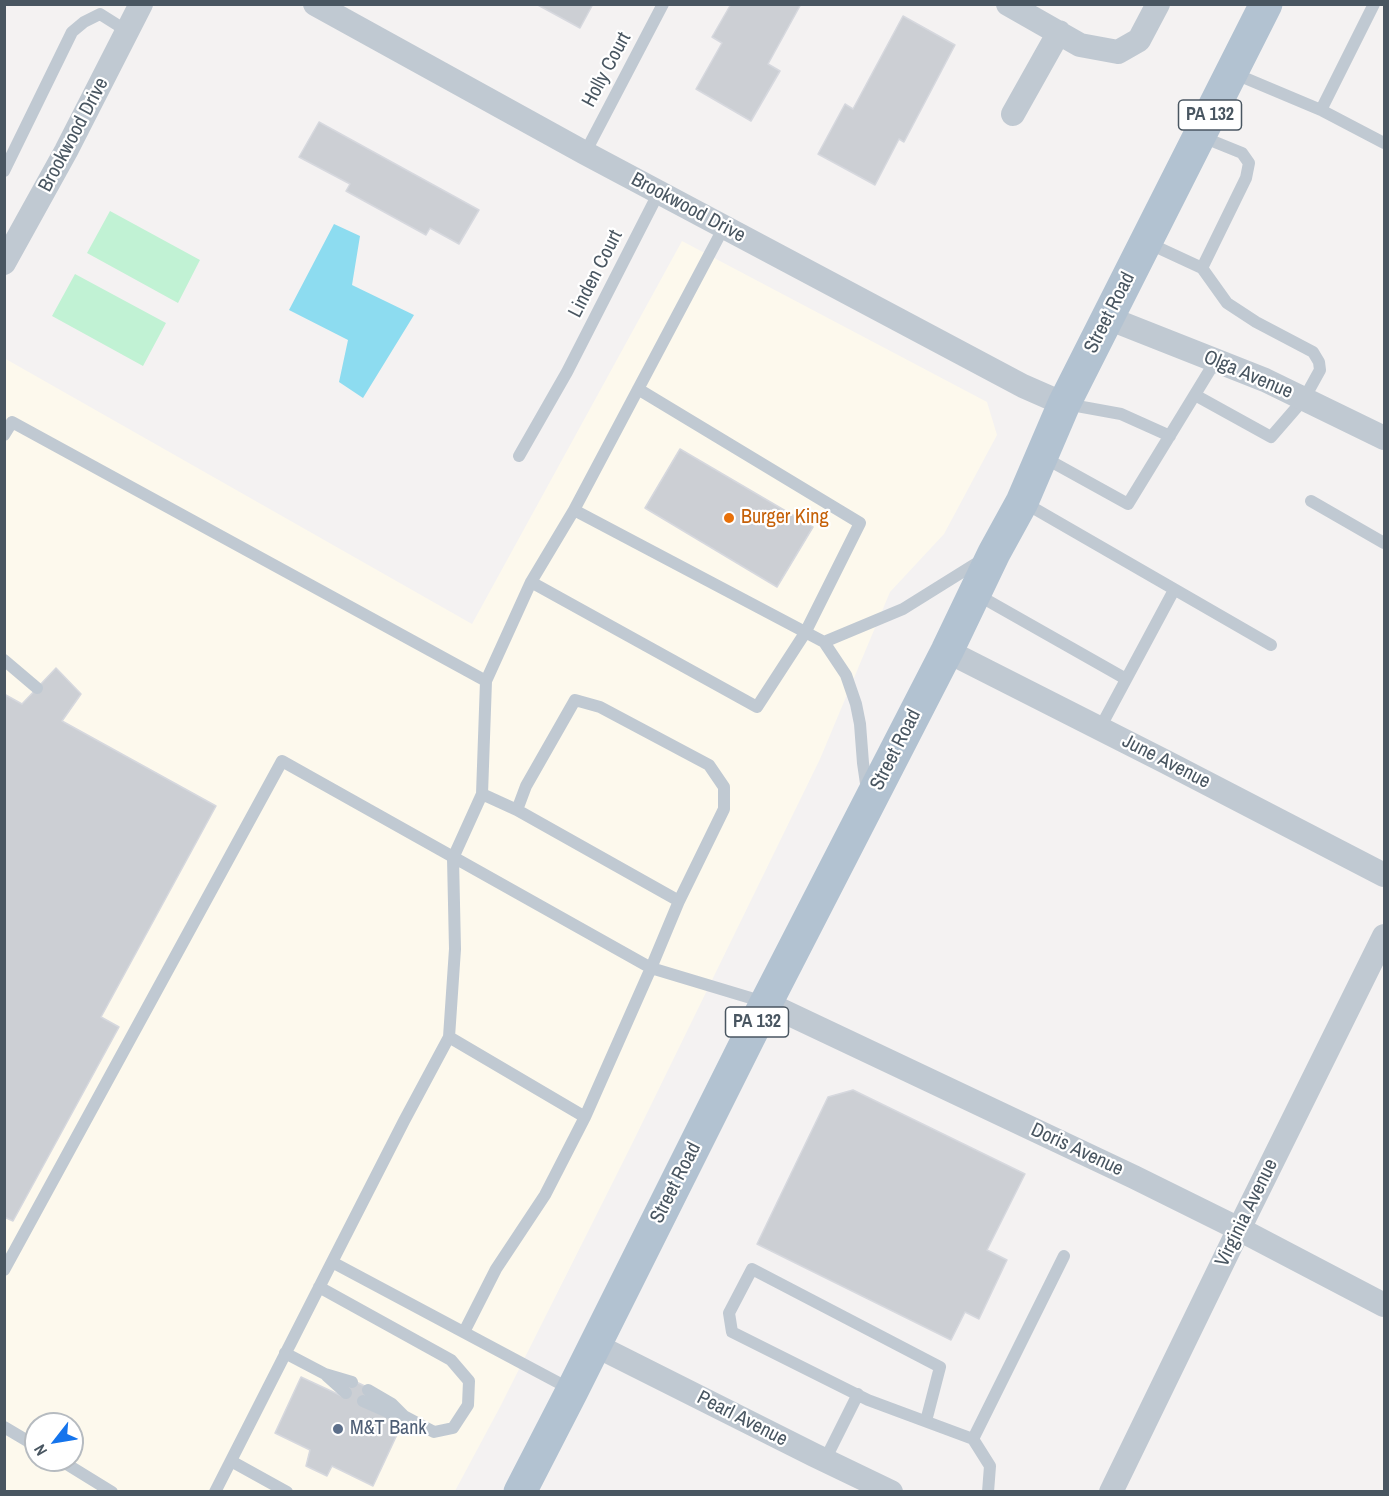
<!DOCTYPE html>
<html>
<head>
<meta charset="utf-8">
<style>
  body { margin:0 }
  #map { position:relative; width:1389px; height:1496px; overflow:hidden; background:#f4f2f2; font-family:"Archivo Narrow",sans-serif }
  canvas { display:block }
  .frame { position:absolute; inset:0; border:6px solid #495661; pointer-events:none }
  .north { position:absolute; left:24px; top:1412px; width:60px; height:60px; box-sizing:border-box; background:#fff; border:2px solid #b6bbc0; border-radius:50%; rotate:239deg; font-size:16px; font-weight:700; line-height:24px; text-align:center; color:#495661 }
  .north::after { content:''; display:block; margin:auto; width:21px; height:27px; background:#1574ec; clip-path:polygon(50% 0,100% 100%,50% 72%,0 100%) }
</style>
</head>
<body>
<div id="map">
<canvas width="1389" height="1496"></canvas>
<div class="frame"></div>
<div class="north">N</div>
</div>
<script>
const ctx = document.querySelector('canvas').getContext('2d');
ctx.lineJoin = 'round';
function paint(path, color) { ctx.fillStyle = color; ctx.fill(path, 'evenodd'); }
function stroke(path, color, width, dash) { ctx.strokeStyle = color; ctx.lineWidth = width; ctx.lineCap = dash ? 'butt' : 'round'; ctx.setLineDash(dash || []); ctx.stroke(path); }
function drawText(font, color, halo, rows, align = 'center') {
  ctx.font = font + ' "Archivo Narrow",sans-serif'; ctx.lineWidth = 4.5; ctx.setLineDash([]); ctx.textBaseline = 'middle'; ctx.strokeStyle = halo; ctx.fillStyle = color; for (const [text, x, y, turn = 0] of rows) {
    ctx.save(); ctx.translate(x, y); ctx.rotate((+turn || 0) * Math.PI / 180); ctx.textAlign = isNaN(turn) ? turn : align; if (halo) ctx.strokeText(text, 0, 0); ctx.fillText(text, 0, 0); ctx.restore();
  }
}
paint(new Path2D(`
  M682 241 987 402 997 435 944 534 890 592 820 759 629 1150 500 1407 455 1491H5L4 358 472 624ZM36 1424H72V1460H36Z`), '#fdf9ed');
paint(new Path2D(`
  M110 211 200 260 178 303 87 253Z
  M75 274 166 323 143 366 52 316Z`), '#c1f2d4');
paint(new Path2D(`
  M334 224 360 236 352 285 414 315 363 398 339 382 348 340 289 310Z`), '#8ddcf0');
const building = new Path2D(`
  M536 4H593L580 28Z
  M731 4H801L768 64 780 71 751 121 696 89 722 43 712 37Z
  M903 16 955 45 904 142 899 139 875 185 818 154 845 104 853 109Z
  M319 122 479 210 459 244 430 228 426 235 346 191 350 184 299 157Z
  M680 449 813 527 777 587 645 508Z
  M56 668 81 694 62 721 216 806 101 1017 119 1027 13 1221 4 1217V694L22 704Z
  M853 1090 1025 1174 987 1250 1007 1260 979 1319 965 1312 951 1340 757 1244 828 1097Z
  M301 1377 344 1397 352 1380 369 1388 361 1405 402 1424 373 1486 332 1466 327 1476 306 1466 310 1450 275 1433Z`);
paint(building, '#cccfd4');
stroke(building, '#d6d8de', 1.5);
stroke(new Path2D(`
  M1233 73 1321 110 1374 4
  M1321 110 1384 143
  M1200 136 1242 153 1249 163 1246 178 1202 268
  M585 153 663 4
  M4 171 72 32 84 22 100 14 127 31
  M1148 243 1202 268 1227 303 1256 322 1313 352 1319 362 1320 370 1304 399 1271 437 1195 395
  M1066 404 1121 414 1170 436
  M4 435 12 422 486 681
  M519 456 567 372 659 192
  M1043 457 1128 504 1216 360
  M1311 501 1384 543
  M1023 502 1271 645
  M574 510 824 642 846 675 856 704 860 724 863 763 867 790
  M531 582 757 707 805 633 860 523 638 389
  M976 594 1126 679
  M824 642 903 609 980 561
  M4 660 37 688
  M1100 728 1174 590
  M482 794 517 810 679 901
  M449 1037 455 949 453 858 482 794 486 681 531 582 574 510 724 227
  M332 1262 404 1121 449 1037 585 1117 651 968 679 901 724 809V787L709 765 600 707 575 700 526 786 517 810
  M4 1270 282 761 651 968 764 1002
  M319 1287 451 1360 469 1381 468 1405 453 1428 434 1432 404 1416 392 1404 368 1390
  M464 1332 496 1269 545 1195 585 1117
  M285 1353 325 1374 352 1382
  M327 1376 346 1393
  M363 1401 390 1413 403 1415
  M926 1421 940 1367 752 1269 729 1313 732 1332 868 1400 973 1439
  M4 1427 36 1446
  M60 1460 112 1492
  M825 1460 858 1394
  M231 1461 287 1492
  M215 1492 332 1262 572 1390
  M988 1492 990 1466 973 1439 1064 1256`), '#c0c9d2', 12);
stroke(new Path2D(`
  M315 4 585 153 1023 386 1064 404
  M1008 4 1080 45 1118 52 1139 40 1158 4
  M1013 114 1059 32
  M4 263 66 151 141 4
  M1108 318 1265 380 1384 438
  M947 651 1166 762 1384 875
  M766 1003 1134 1177 1239 1229 1384 1305
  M595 1345 814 1455 891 1492
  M1111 1492 1239 1229 1384 936`), '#c0c9d2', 24);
stroke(new Path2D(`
  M520 1492 572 1391 766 1003 947 651 994 553 1022 502 1064 404 1266 4`), '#b2c2d1', 33);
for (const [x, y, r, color] of [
  [729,518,6,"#e8710a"],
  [338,1429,6,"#5c6f8a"]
]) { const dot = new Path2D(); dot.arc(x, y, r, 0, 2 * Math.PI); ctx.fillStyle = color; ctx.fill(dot); stroke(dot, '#fff', 2); }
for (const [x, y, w] of [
  [1210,115,63],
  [757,1022,63]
]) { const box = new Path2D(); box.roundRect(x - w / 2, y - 15, w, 30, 4.5); ctx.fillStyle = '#fff'; ctx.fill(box); stroke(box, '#495661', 1.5); }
drawText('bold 18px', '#495661', null, [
  ["PA 132",1210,115],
  ["PA 132",757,1022]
]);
drawText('20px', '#495661', '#fff', [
  ["Holly Court",607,70,-62],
  ["Brookwood Drive",74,135,-62],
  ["Brookwood Drive",688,208,28],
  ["Linden Court",596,274,-63],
  ["Street Road",1110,313,-63],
  ["Olga Avenue",1248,375,23],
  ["Street Road",896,750,-63],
  ["June Avenue",1166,762,27],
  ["Doris Avenue",1077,1150,25],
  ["Street Road",676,1183,-63],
  ["Virginia Avenue",1247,1213,-64],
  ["Pearl Avenue",742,1419,27]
]);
drawText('20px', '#c56008', '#fff', [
  ["Burger King",741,518]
], 'left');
drawText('20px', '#4e5e75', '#fff', [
  ["M&T Bank",350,1429]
], 'left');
</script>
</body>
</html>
